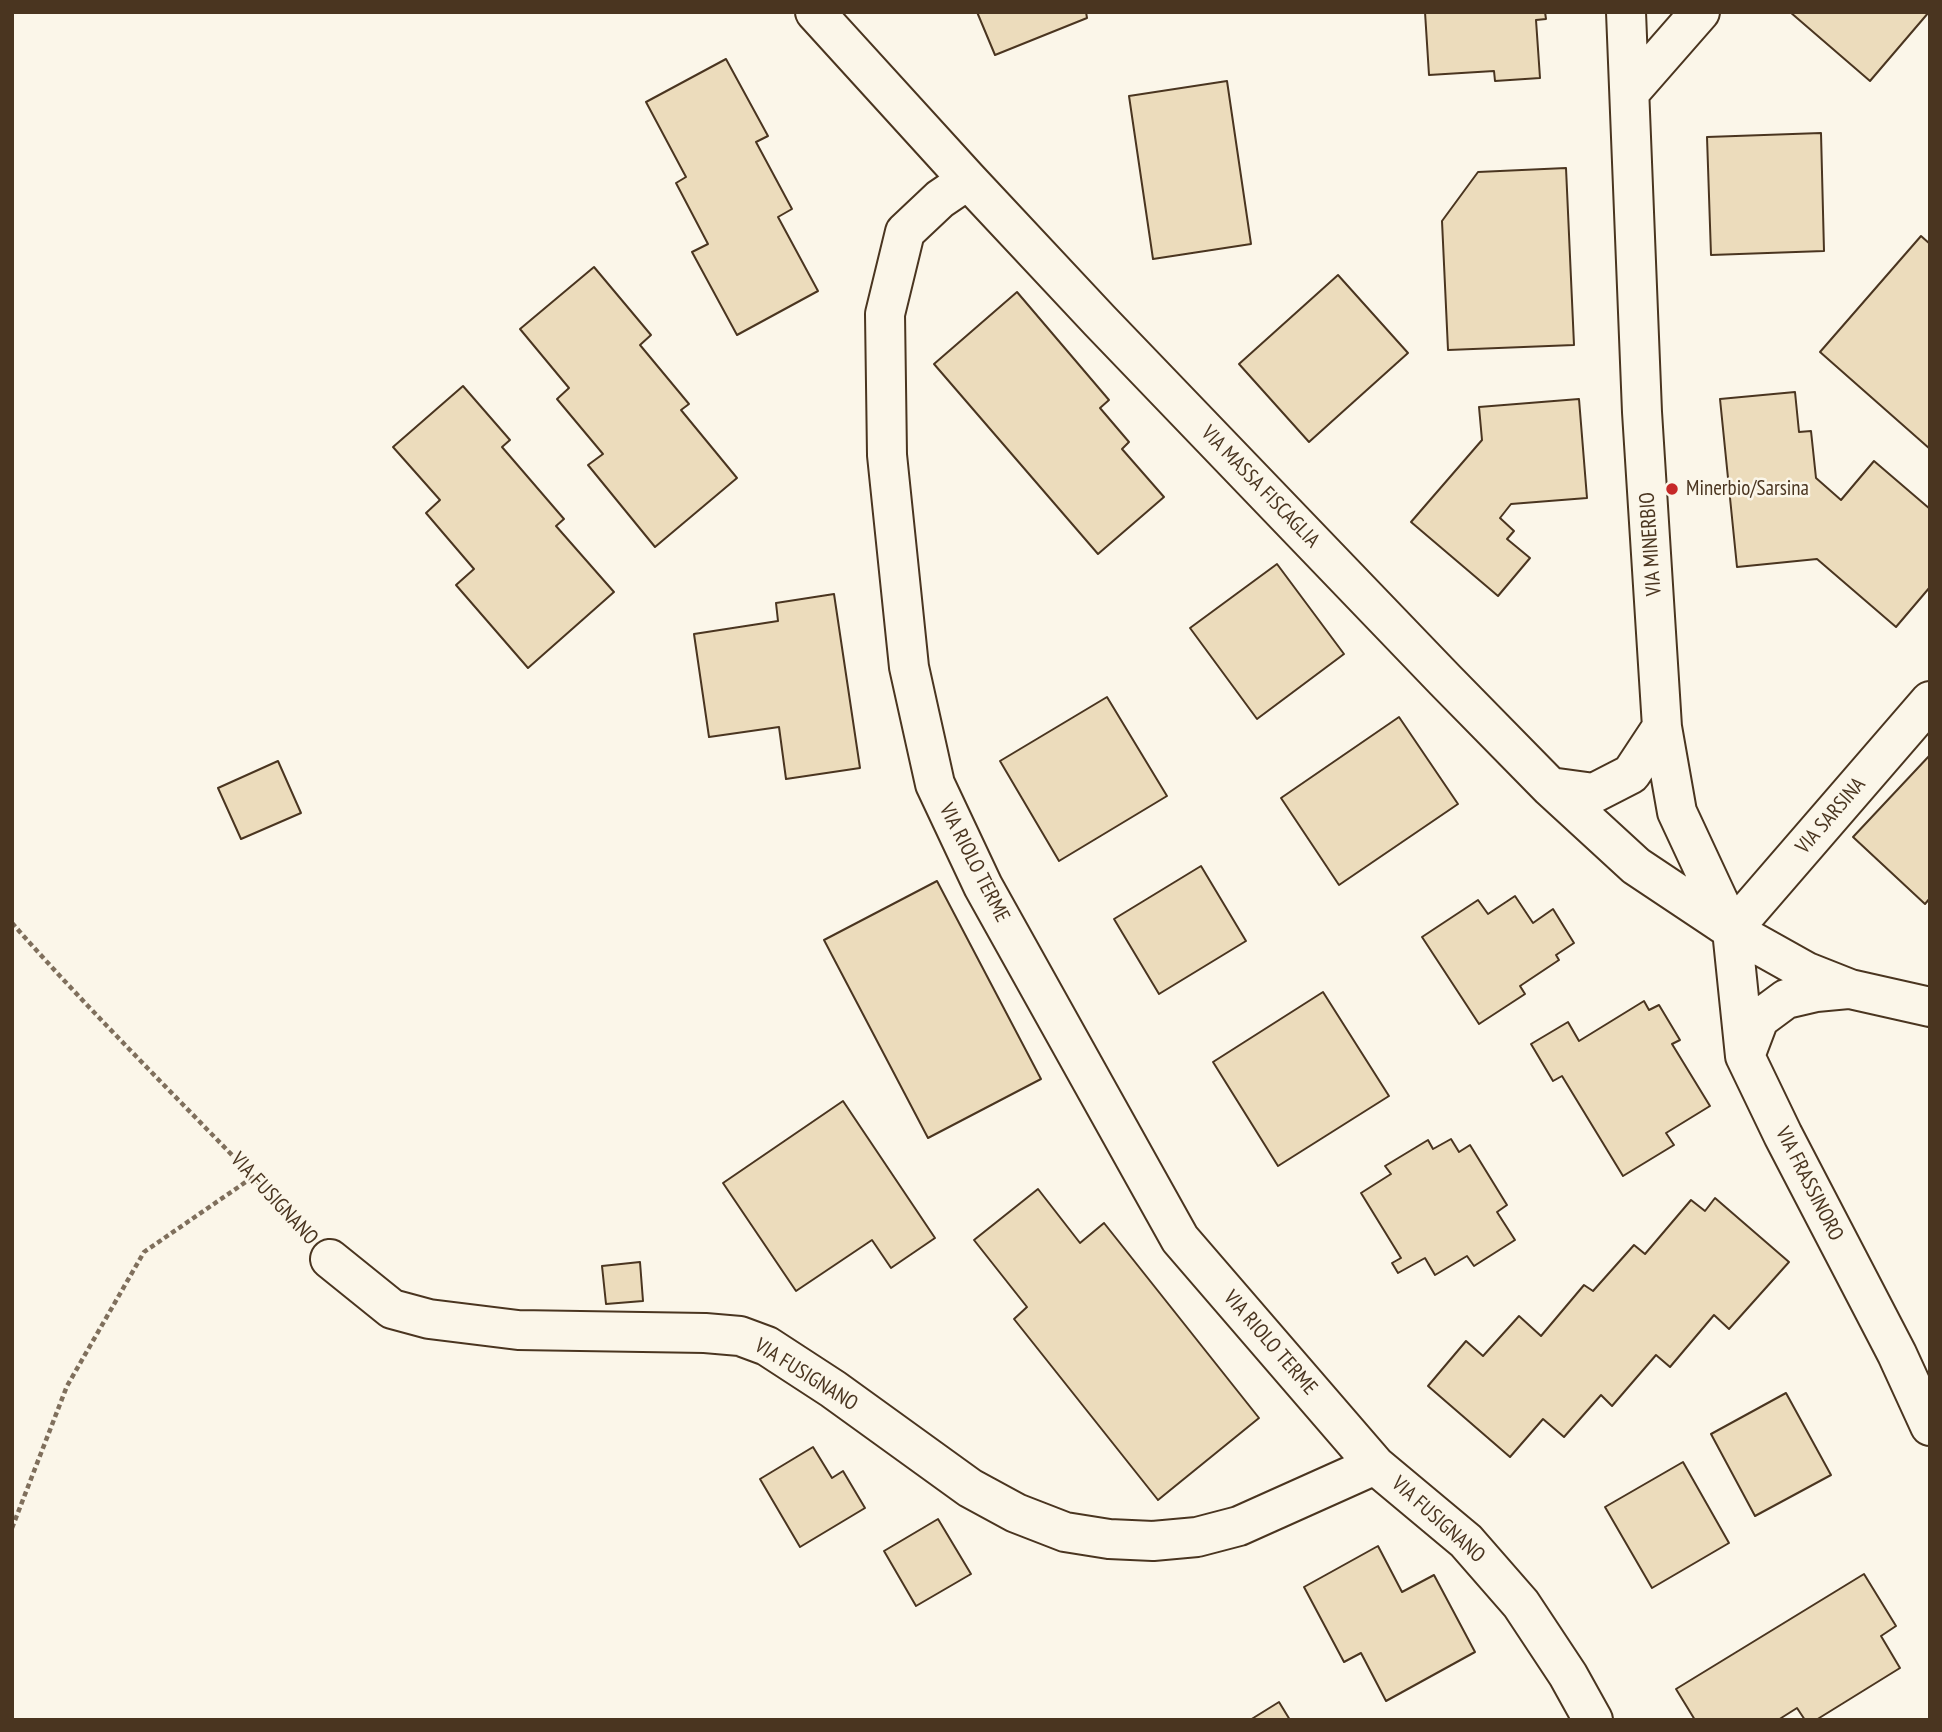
<!DOCTYPE html>
<html>
<head>
<meta charset="utf-8">
<style>
  body { margin:0 }
  #map { position:relative; width:1942px; height:1732px; overflow:hidden; background:#fbf6e9; font-family:"PT Sans Narrow",sans-serif }
  canvas { display:block }
  .frame { position:absolute; inset:0; border:14px solid #4a3520; pointer-events:none }
</style>
</head>
<body>
<div id="map">
<canvas width="1942" height="1732"></canvas>
<div class="frame"></div>
</div>
<script>
const ctx = document.querySelector('canvas').getContext('2d');
ctx.lineJoin = 'round';
function paint(path, color) { ctx.fillStyle = color; ctx.fill(path, 'evenodd'); }
function stroke(path, color, width, dash) { ctx.strokeStyle = color; ctx.lineWidth = width; ctx.lineCap = dash ? 'butt' : 'round'; ctx.setLineDash(dash || []); ctx.stroke(path); }
function drawText(font, color, halo, rows, align = 'center') {
  ctx.font = font + ' "PT Sans Narrow",sans-serif'; ctx.lineWidth = 5; ctx.setLineDash([]); ctx.textBaseline = 'middle'; ctx.strokeStyle = halo; ctx.fillStyle = color; for (const [text, x, y, turn = 0] of rows) {
    ctx.save(); ctx.translate(x, y); ctx.rotate((+turn || 0) * Math.PI / 180); ctx.textAlign = isNaN(turn) ? turn : align; if (halo) ctx.strokeText(text, 0, 0); ctx.fillText(text, 0, 0); ctx.restore();
  }
}
const building = new Path2D(`
  M977 12H1086L1087 18 995 55Z
  M1425 12H1545L1546 19 1536 20 1540 78 1495 81 1494 71 1429 75Z
  M1790 12H1929L1870 81Z
  M726 59 768 136 756 142 792 209 778 217 818 291 737 335 692 252 708 244 676 183 686 177 646 102Z
  M1227 81 1251 244 1153 259 1129 96Z
  M1821 133 1824 251 1711 255 1707 137Z
  M1566 168 1574 345 1448 350 1442 221 1478 172Z
  M1921 236 1930 244V449L1820 352Z
  M594 267 651 335 640 345 689 404 681 410 737 478 655 547 588 465 603 454 557 399 569 388 520 329Z
  M1338 275 1408 353 1309 442 1239 364Z
  M1017 292 1109 400 1100 408 1129 442 1122 449 1164 497 1098 554 934 364Z
  M463 386 510 440 502 447 564 519 556 526 614 592 528 668 456 585 474 569 426 513 440 500 393 447Z
  M1795 392 1799 432 1811 431 1816 478 1841 500 1874 461 1930 509V587L1896 627 1817 559 1737 567 1720 399Z
  M1579 399 1587 498 1511 504 1500 518 1514 531 1507 539 1530 558 1498 596 1411 522 1482 440 1479 407Z
  M1277 564 1344 654 1257 719 1190 628Z
  M834 594 860 768 786 779 779 727 709 737 694 634 778 621 776 603Z
  M1107 697 1167 796 1059 861 1000 761Z
  M1399 717 1458 804 1339 885 1281 798Z
  M1930 755V898L1925 904 1853 837Z
  M278 761 301 813 241 839 218 788Z
  M1201 866 1246 941 1159 994 1114 919Z
  M937 881 1041 1079 928 1138 824 940Z
  M1515 896 1533 923 1553 909 1574 943 1556 955 1559 960 1520 986 1525 994 1479 1024 1422 937 1478 900 1488 914Z
  M1323 992 1389 1096 1278 1166 1213 1062Z
  M1644 1001 1649 1010 1659 1005 1680 1040 1672 1044 1710 1106 1666 1133 1674 1145 1623 1176 1562 1076 1553 1081 1531 1044 1568 1022 1579 1041Z
  M843 1101 935 1238 891 1268 872 1240 796 1291 723 1183Z
  M1451 1139 1459 1152 1470 1145 1507 1205 1497 1212 1515 1240 1474 1266 1467 1256 1435 1275 1425 1258 1398 1273 1392 1263 1401 1258 1361 1193 1391 1174 1385 1166 1428 1140 1433 1149Z
  M1038 1189 1080 1243 1104 1223 1259 1418 1158 1500 1014 1319 1027 1307 974 1240Z
  M1715 1198 1789 1262 1729 1329 1714 1315 1670 1367 1656 1355 1612 1406 1601 1395 1564 1437 1543 1419 1510 1457 1428 1386 1466 1341 1483 1356 1519 1316 1541 1336 1584 1285 1593 1291 1634 1245 1645 1254 1691 1200 1705 1211Z
  M640 1262 643 1301 606 1304 602 1266Z
  M1786 1393 1831 1475 1755 1516 1711 1434Z
  M813 1447 832 1478 843 1471 865 1508 800 1547 760 1479Z
  M1683 1462 1729 1543 1652 1588 1605 1507Z
  M938 1519 971 1574 916 1606 884 1551Z
  M1378 1546 1402 1592 1434 1575 1475 1652 1386 1701 1361 1653 1344 1662 1304 1587Z
  M1864 1574 1896 1626 1881 1636 1900 1668 1816 1720H1805L1797 1708 1778 1720H1695L1676 1689Z
  M1279 1702 1290 1720H1250Z`);
paint(building, '#ecdcbc');
stroke(building, '#4a3520', 2);
const street = new Path2D(`
  M815 12 968 180 1100 321 1445 680 1550 787 1636 866 1732 930 1807 972 1850 989 1930 1007
  M1626 12 1642 412 1662 727 1677 812 1732 930 1745 1056 1783 1135 1897 1354 1930 1426
  M1630 92 1700 12
  M968 180 940 199 905 232 885 314 887 455 909 667 935 784 983 886 1180 1239 1375 1465 1466 1541 1521 1604 1568 1675 1593 1720
  M1550 787 1594 793 1631 774 1662 727
  M1732 930 1930 701
  M1745 1056 1759 1019 1786 999 1816 992 1848 989
  M330 1259 392 1309 429 1319 518 1330 705 1333 740 1336 767 1346 833 1389 970 1488 1016 1513 1065 1532 1109 1539 1153 1541 1197 1537 1239 1526 1375 1465`);
stroke(street, '#4a3520', 42);
stroke(new Path2D(`
  M12 923C103 1026 202 1122 296 1222
  M12 1528 67 1386 144 1252 253 1177`), '#7f6f5c', 4.5, [5, 3.5]);
stroke(street, '#fbf6e9', 38);
for (const [x, y, r, color] of [
  [1672,489,7,"#c62828"]
]) { const dot = new Path2D(); dot.arc(x, y, r, 0, 2 * Math.PI); ctx.fillStyle = color; ctx.fill(dot); stroke(dot, '#fbf6e9', 2.5); }
drawText('21px', '#4a3520', '#fbf6e9', [
  ["VIA MASSA FISCAGLIA",1260,487,46],
  ["VIA MINERBIO",1651,544,-94],
  ["VIA SARSINA",1831,816,-49],
  ["VIA RIOLO TERME",974,863,63],
  ["VIA FRASSINORO",1809,1184,63],
  ["VIA FUSIGNANO",274,1199,47],
  ["VIA RIOLO TERME",1270,1343,49],
  ["VIA FUSIGNANO",806,1375,32],
  ["VIA FUSIGNANO",1438,1520,42]
]);
drawText('21px', '#4a3520', '#fbf6e9', [
  ["Minerbio/Sarsina",1686,489]
], 'left');
</script>
</body>
</html>
